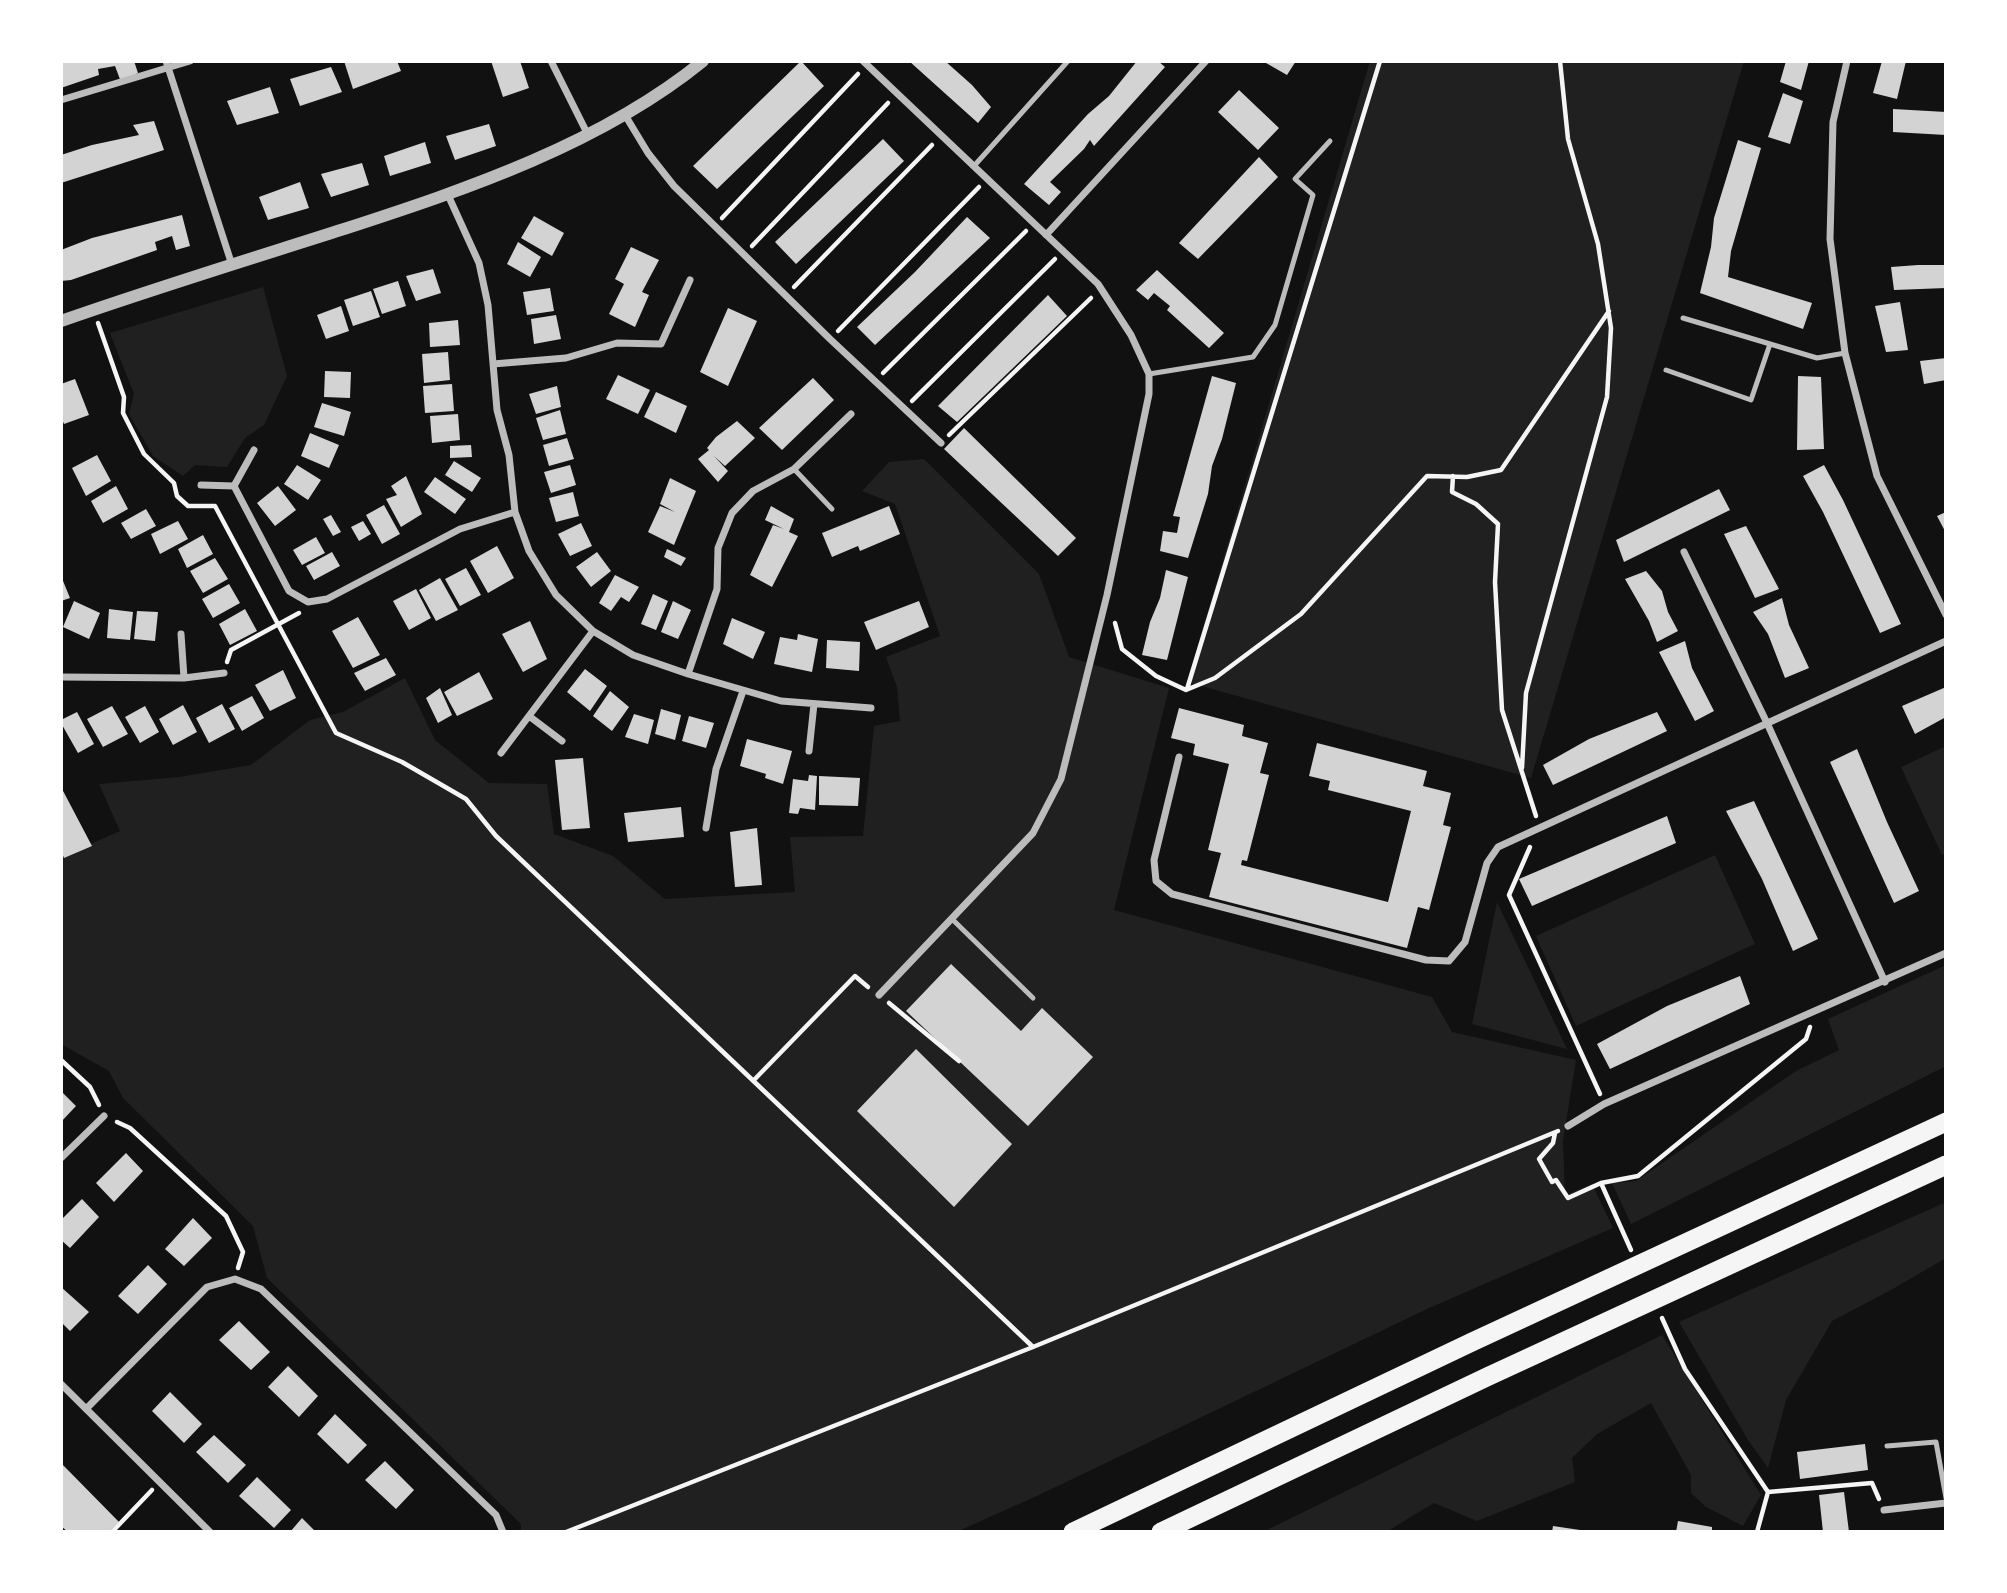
<!DOCTYPE html>
<html>
<head>
<meta charset="utf-8">
<style>
  body { margin:0 }
  #map { position:relative; width:2007px; height:1593px; overflow:hidden; background:#111; font-family:Cabin,sans-serif }
  canvas { display:block }
  .frame { position:absolute; inset:0; border:63px solid #fff; pointer-events:none }
</style>
</head>
<body>
<div id="map">
<canvas width="2007" height="1593"></canvas>
<div class="frame"></div>
</div>
<script>
const ctx = document.querySelector('canvas').getContext('2d');
ctx.lineJoin = 'round';
function paint(path, color) { ctx.fillStyle = color; ctx.fill(path, 'evenodd'); }
function stroke(path, color, width, dash) { ctx.strokeStyle = color; ctx.lineWidth = width; ctx.lineCap = dash ? 'butt' : 'round'; ctx.setLineDash(dash || []); ctx.stroke(path); }
paint(new Path2D(`
  M1370 61H1744L1531 778 1187 682Z
  M263 287 287 376 264 425 245 438 227 467 195 465 183 476 153 456 129 414 134 394 110 333Z
  M924 459 1039 574 1069 657 1169 688 1114 910 1432 997 1452 1032 1576 1060 1563 1141 1565 1195 1592 1184 1613 1228 1427 1309 1039 1495 956 1532H521V1524L267 1278 253 1226 123 1098 109 1071 61 1044V857L120 831 99 784 179 777 251 765 310 720 343 712 405 678 435 740 489 783 547 784 554 834 613 856 665 899 795 892 790 837 863 836 874 726 900 721 897 687 886 657 940 636 895 504 862 491 889 462Z
  M1946 746V853L1942 855 1901 767Z
  M1715 855 1755 944 1576 1026 1536 936Z
  M1497 902 1567 1049 1472 1024Z
  M1946 965V1066L1631 1224 1612 1183 1636 1181 1796 1071 1839 1050 1828 1019Z
  M1946 1202V1258L1891 1290 1832 1321 1786 1400 1768 1468 1748 1440 1679 1322Z
  M1662 1335 1761 1495 1743 1526 1706 1507 1691 1493V1475L1651 1403 1597 1434 1572 1458 1575 1482 1477 1521 1434 1503 1386 1532H1263Z`), '#202020');
paint(new Path2D(`
  M61 61H134L138 73 121 82 115 66 98 69 99 75 61 88Z
  M344 61H397L401 71 353 89Z
  M491 61H520L529 88 503 97Z
  M801 61 824 86 717 189 693 166Z
  M909 61H945L972 85 991 107 978 123Z
  M1137 61H1158L1165 67 1094 146 1090 140 1084 149 1050 182 1061 192 1049 205 1024 184 1088 114 1109 96Z
  M1267 61H1296L1287 75 1266 63Z
  M1786 61H1809L1801 90 1780 82Z
  M1882 61H1906L1897 99 1873 93Z
  M331 67 342 92 300 106 290 79Z
  M270 87 279 113 237 125 227 101Z
  M1239 90 1279 128 1258 150 1218 112Z
  M1783 93 1803 101 1790 144 1768 137Z
  M1893 109 1946 112V135L1893 132Z
  M154 121 164 150 61 183V155L92 145 139 135 133 125Z
  M489 124 496 146 455 160 446 136Z
  M883 139 904 161 796 264 775 242Z
  M1738 140 1761 148 1731 251 1728 277 1812 303 1803 329 1700 293 1711 247 1714 218Z
  M425 142 431 163 390 176 384 156Z
  M1259 157 1278 177 1198 259 1179 243Z
  M362 163 369 185 331 197 321 174Z
  M300 182 309 208 268 220 259 197Z
  M182 215 190 246 176 250 172 236 155 242 157 250 71 280 61 281V250L92 238Z
  M534 216 564 233 552 256 521 238Z
  M967 217 990 238 875 345 857 327 915 272Z
  M518 242 541 257 530 277 507 264Z
  M631 247 659 260 642 292 649 295 635 327 609 314 624 284 615 279Z
  M1918 265H1946V288L1894 290 1891 267Z
  M433 269 441 293 416 301 406 276Z
  M1157 270 1224 333 1209 348 1167 310 1170 306 1154 293 1148 300 1136 290Z
  M398 281 406 306 382 314 373 289Z
  M550 288 554 311 527 315 523 292Z
  M371 291 380 317 353 326 344 300Z
  M1048 295 1067 316 957 422 938 406Z
  M1900 302 1908 350 1886 352 1875 306Z
  M341 306 349 331 326 339 317 315Z
  M728 308 757 321 728 386 700 372Z
  M556 315 561 339 534 344 531 319Z
  M458 320 460 345 430 347 429 323Z
  M448 352 450 380 424 383 422 354Z
  M1946 358V380L1924 384 1920 361Z
  M325 371 351 372 350 398 324 397Z
  M618 375 650 390 638 414 606 399Z
  M1212 376 1236 383 1222 439 1212 466 1208 494 1188 558 1160 551 1163 531 1177 533 1180 517 1173 516Z
  M1798 376 1821 377 1824 449 1797 450Z
  M813 378 834 400 782 450 759 428Z
  M75 379 89 415 64 424 61 417V384Z
  M452 384 454 411 425 413 423 386Z
  M557 386 561 407 536 414 529 394Z
  M656 392 687 406 676 433 644 417Z
  M322 403 351 412 344 436 314 427Z
  M560 410 566 434 543 440 536 418Z
  M458 414 460 440 432 443 430 416Z
  M737 421 755 438 725 466 714 456 728 471 718 482 698 459 709 450 707 448 716 437Z
  M964 428 1076 538 1058 556 944 449Z
  M310 433 339 445 329 468 301 456Z
  M567 438 574 459 549 466 543 445Z
  M471 445 472 457 450 458V446Z
  M97 455 111 481 86 496 72 468Z
  M454 461 481 478 472 492 445 475Z
  M297 465 321 480 308 500 284 484Z
  M570 465 576 485 551 493 544 472Z
  M1824 465 1843 500 1901 624 1880 633 1823 512 1803 476Z
  M406 476 422 514 401 527 386 499 397 495 391 486Z
  M435 477 466 499 455 514 424 492Z
  M670 478 696 491 674 545 648 532 660 506 675 512 660 504Z
  M116 486 128 509 103 523 91 501Z
  M278 486 296 510 275 526 257 503Z
  M1719 489 1730 510 1624 562 1616 540Z
  M573 492 579 516 556 522 549 498Z
  M384 505 400 534 382 544 366 515Z
  M771 506 794 519 789 532 798 536 772 587 750 575 773 525 784 529 765 520Z
  M889 506 900 534 860 551 858 546 832 557 822 533Z
  M146 509 156 526 131 539 121 523Z
  M1946 512V533L1937 516Z
  M331 515 341 532 333 536 323 519Z
  M178 521 188 539 160 554 151 534Z
  M363 521 371 534 359 541 351 527Z
  M581 523 592 546 570 556 558 534Z
  M1746 526 1779 589 1755 598 1724 534Z
  M203 535 213 554 187 568 178 549Z
  M316 537 325 553 302 565 293 550Z
  M497 546 514 578 488 593 470 561Z
  M667 549 686 558 681 566 664 557Z
  M332 552 340 566 314 580 306 566Z
  M597 552 611 571 591 587 576 567Z
  M215 558 228 579 203 593 190 571Z
  M466 568 481 595 460 606 445 579Z
  M1166 570 1188 577 1167 660 1142 655 1150 622 1160 598Z
  M1646 571 1662 591 1668 612 1678 631 1657 642 1649 621 1625 579Z
  M615 575 639 587 629 602 621 597 611 611 599 603Z
  M61 576 70 598 61 601Z
  M440 578 458 610 436 621 419 590Z
  M229 584 240 603 213 618 202 599Z
  M416 589 431 618 409 630 393 601Z
  M653 594 668 601 656 630 641 624Z
  M1782 598 1789 625 1809 668 1785 678 1768 634 1753 612Z
  M74 601 100 613 89 639 63 627Z
  M673 601 691 610 678 639 661 632Z
  M919 601 929 627 876 650 864 622Z
  M109 609 133 612 130 640 107 638Z
  M245 609 257 631 230 645 219 624Z
  M137 611 158 612 155 641 134 639Z
  M358 617 380 655 353 668 332 631Z
  M732 618 765 632 753 659 723 644Z
  M530 621 547 659 523 672 502 634Z
  M798 634 818 639 812 672 774 664 780 637 797 640Z
  M827 640 860 642 859 671 826 668Z
  M1685 641 1692 668 1714 711 1695 721 1659 652Z
  M386 658 396 675 365 691 354 673Z
  M585 669 607 686 590 711 567 692Z
  M283 670 296 698 270 711 255 685Z
  M479 672 493 699 457 716 444 692Z
  M1946 687V717L1915 734 1902 706Z
  M440 688 452 715 438 723 426 698Z
  M610 691 629 707 612 731 593 716Z
  M252 696 264 718 242 731 229 708Z
  M222 704 235 729 209 743 196 718Z
  M183 705 197 732 173 745 159 719Z
  M112 706 128 734 103 747 87 719Z
  M145 706 159 732 140 743 125 717Z
  M1179 708 1244 725 1242 736 1268 743 1260 773 1269 775 1247 861 1242 860 1241 865 1388 902 1411 811 1328 790 1330 781 1309 776 1317 743 1427 771 1423 786 1451 793 1443 825 1451 827 1429 910 1418 907 1407 948 1209 897 1221 853 1208 850 1229 764 1193 755 1195 744 1171 738Z
  M661 709 681 715 675 740 655 734Z
  M77 712 94 744 78 753 61 723V720Z
  M1657 712 1667 731 1553 785 1543 765 1589 739Z
  M634 714 654 720 648 744 625 737Z
  M689 716 714 723 706 748 682 741Z
  M747 739 792 751 783 784 765 778 766 774 740 766Z
  M1857 749 1887 822 1919 891 1894 903 1830 762Z
  M583 758 590 828 562 830 555 760Z
  M809 775 817 776 815 810 800 808 798 814 789 813 793 779 808 781Z
  M819 776 860 778 858 806 819 805Z
  M61 787 92 846 64 858 61 851Z
  M1754 801 1818 939 1793 951 1762 879 1726 811Z
  M681 807 684 837 628 842 624 813Z
  M1667 816 1676 843 1532 906 1519 879Z
  M757 828 762 885 735 887 730 832Z
  M951 964 1021 1031 1042 1008 1093 1057 1028 1126 906 1011Z
  M1740 976 1750 1004 1610 1069 1597 1044 1667 1006Z
  M916 1049 1012 1144 954 1207 857 1111Z
  M61 1091 76 1106 61 1122Z
  M126 1153 143 1171 114 1202 96 1183Z
  M82 1199 99 1217 70 1248 61 1240V1220Z
  M193 1218 212 1238 184 1266 165 1249Z
  M148 1265 167 1284 138 1314 118 1296Z
  M61 1287 89 1312 70 1331 61 1322Z
  M239 1321 270 1352 251 1370 219 1340Z
  M288 1366 318 1396 299 1417 268 1387Z
  M170 1392 202 1424 184 1443 152 1411Z
  M335 1414 367 1445 348 1464 317 1434Z
  M214 1435 246 1465 228 1483 196 1452Z
  M1865 1444 1868 1470 1800 1479 1797 1452Z
  M385 1461 414 1490 396 1509 365 1480Z
  M61 1463 119 1522 109 1532H68L61 1526Z
  M257 1477 291 1510 274 1528 239 1496Z
  M1844 1492 1849 1532H1823L1819 1495Z
  M302 1518 316 1532H290Z
  M1678 1521 1712 1527V1532H1676Z
  M1553 1526 1580 1530V1532H1552Z`), '#d3d3d3');
stroke(new Path2D(`
  M722 218 858 74
  M752 246 888 103
  M794 287 932 145
  M98 323 124 397 123 413 144 454 174 483 177 496 188 506H215L336 733 402 762 466 799 496 836 1033 1347
  M838 331 979 187
  M883 373 1026 231
  M912 401 1055 259
  M949 435 1091 298
  M1453 476 1452 492 1476 504 1498 524 1495 582 1502 710 1536 816
  M1115 623 1122 649 1156 676 1186 690 1215 678 1301 614 1427 476 1467 477 1501 470 1609 311
  M227 662 231 650 299 613
  M1187 689 1380 61
  M1522 768 1526 693 1607 397 1611 328 1598 244 1568 139 1560 61
  M1530 847 1509 895 1600 1094
  M889 1003 959 1061
  M61 1060 90 1087 99 1105
  M753 1081 855 976 868 987
  M117 1122 130 1128 226 1216 243 1252 238 1268
  M1555 1133 1553 1143 1539 1159 1552 1182 1556 1180 1568 1198 1601 1183 1638 1176 1806 1039 1810 1027
  M1601 1183 1631 1250
  M1662 1318 1685 1369 1768 1492 1757 1532
  M1768 1492 1872 1483 1879 1499
  M112 1532 152 1490
  M566 1532 1033 1347 1558 1131`), '#f5f5f5', 4.5);
stroke(new Path2D(`
  M974 166 1068 61
  M1683 318 1817 358 1845 353
  M1666 370 1751 400 1770 344
  M1149 374 1253 357 1275 325 1313 195 1295 179 1330 141
  M794 469 832 509
  M952 919 1033 998
  M1887 1446 1936 1442 1946 1498`), '#bcbcbc', 5);
stroke(new Path2D(`
  M166 61 232 265
  M551 61 588 135
  M863 61 1098 284 1131 335 1149 374V394L1107 595 1061 779 1033 833 879 995
  M1847 61 1833 122 1830 239 1845 353 1877 476 1946 615
  M61 100 190 61
  M625 115 648 153 674 186 830 339 941 443
  M448 195 479 263 488 305 497 410 509 455 515 512 529 551 556 595 593 631 633 655 688 674 781 701 871 708
  M1046 235 1206 61
  M493 364 566 358 617 343 661 344 690 280
  M201 485 234 486 254 450
  M234 486 289 591 308 602 327 599 460 529 515 512
  M1684 552 1767 723 1885 982
  M181 634 184 678
  M688 674 717 589 718 548 732 513 753 491 794 469 851 414
  M61 677 184 678 224 673
  M529 716 562 741
  M809 751 814 704
  M501 753 593 631
  M1179 757 1154 860 1156 881 1172 894 1426 960 1449 961 1465 942 1487 863 1498 847 1946 641
  M706 828 716 769 743 691
  M1568 1126 1604 1104 1946 953
  M61 1158 104 1116
  M61 1384 210 1532
  M86 1409 207 1287 235 1279 261 1289 496 1515 503 1532
  M1884 1510 1946 1503`), '#bcbcbc', 7);
stroke(new Path2D(`
  M61 321C155 288 250 259 344 229 467 189 601 144 703 61`), '#bcbcbc', 12);
stroke(new Path2D(`
  M1073 1532 1472 1342 1946 1122
  M1161 1532 1489 1376 1946 1165`), '#f5f5f5', 19);
</script>
</body>
</html>
